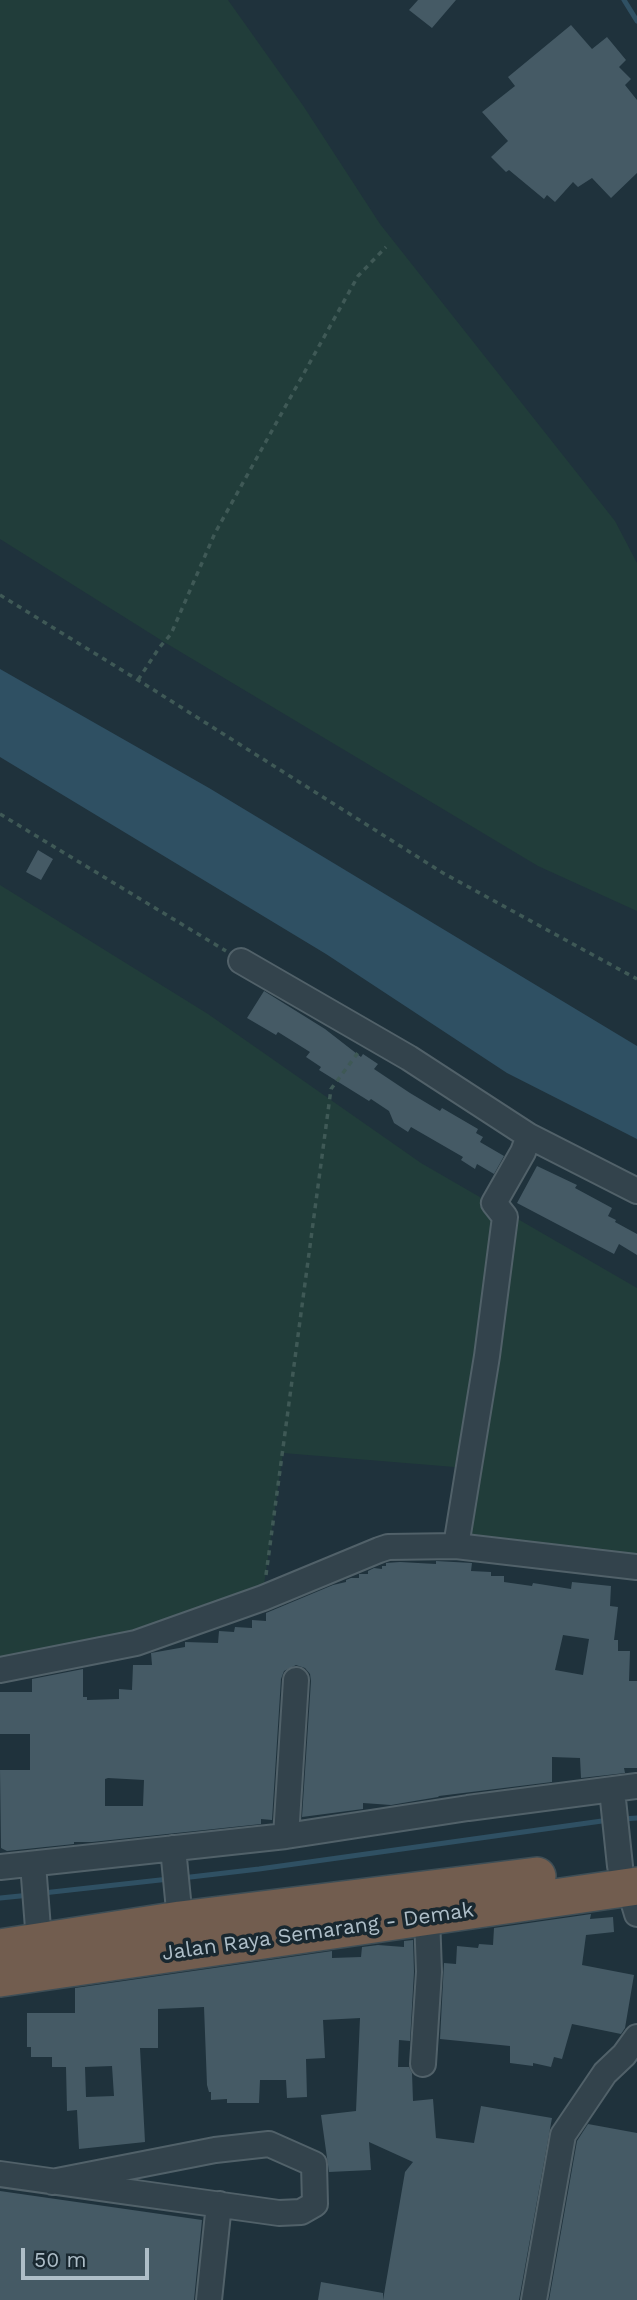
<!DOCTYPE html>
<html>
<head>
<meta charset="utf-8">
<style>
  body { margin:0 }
  #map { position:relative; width:637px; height:2300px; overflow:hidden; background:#1f323c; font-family:"Work Sans",sans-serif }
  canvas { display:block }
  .scale { position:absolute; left:21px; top:2248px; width:128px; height:32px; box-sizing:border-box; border:4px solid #aebec8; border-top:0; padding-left:9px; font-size:21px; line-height:24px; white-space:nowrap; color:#aebec8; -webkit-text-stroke:5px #192830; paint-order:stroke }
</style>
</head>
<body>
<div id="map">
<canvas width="637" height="2300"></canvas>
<div class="scale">50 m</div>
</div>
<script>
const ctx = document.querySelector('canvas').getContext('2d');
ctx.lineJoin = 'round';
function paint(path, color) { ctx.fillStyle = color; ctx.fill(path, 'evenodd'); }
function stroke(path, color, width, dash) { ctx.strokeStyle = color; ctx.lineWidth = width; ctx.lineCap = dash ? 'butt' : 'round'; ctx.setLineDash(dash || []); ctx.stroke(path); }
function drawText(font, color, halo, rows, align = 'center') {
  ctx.font = font + ' "Work Sans",sans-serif'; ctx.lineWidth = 7; ctx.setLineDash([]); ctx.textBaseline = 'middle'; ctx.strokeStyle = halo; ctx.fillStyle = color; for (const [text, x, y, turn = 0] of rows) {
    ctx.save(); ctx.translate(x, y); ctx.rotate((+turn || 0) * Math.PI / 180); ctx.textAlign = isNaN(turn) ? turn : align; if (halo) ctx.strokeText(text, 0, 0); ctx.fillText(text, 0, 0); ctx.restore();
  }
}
paint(new Path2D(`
  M0 0H228L304 107 380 224 615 521 637 563V911L538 866 164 642 0 539Z
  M0 885 208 1014 421 1163 637 1288V1558L469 1540 479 1469 283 1453 263 1592 144 1638 0 1665Z`), '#213d3a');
paint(new Path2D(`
  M0 669 209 788 637 1046V1139L507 1073 326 954 0 757Z`), '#2f5063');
stroke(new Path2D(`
  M624 0 637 21
  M623 1819 637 1818
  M182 1878 259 1869 609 1820
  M43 1893 169 1879
  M0 1898 30 1895`), '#2f5063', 5);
paint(new Path2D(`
  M418 0H456L432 28 409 10Z
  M571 25 592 49 607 37 626 60 619 67 631 79 625 85 637 100V173L611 198 592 178 578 187 573 182 555 202 547 195 544 199 509 170 506 172 491 157 508 141 482 112 515 86 508 77Z
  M38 850 53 859 41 880 26 872Z
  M264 991 325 1029 361 1057 363 1054 378 1064 374 1069 410 1093 440 1111 442 1108 478 1129 476 1133 483 1137 480 1142 504 1156 494 1174 477 1164 475 1169 461 1160 463 1157 411 1127 408 1132 394 1123 389 1111 371 1099 369 1101 319 1070 321 1067 306 1057 310 1052 278 1032 276 1035 247 1018Z
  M537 1166 577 1185 575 1188 612 1208 608 1216 616 1220 615 1222 637 1234V1255L619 1244 614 1254 517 1203Z
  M436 1561 472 1563 471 1571 491 1572V1576H504V1582L532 1586 533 1583 571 1589 572 1582 611 1586 610 1606 618 1607 614 1640H618V1651H630L629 1681H637V1768H624L625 1773 581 1778 580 1758 552 1757V1782L439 1796 438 1797 391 1805 363 1803V1809L302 1817 311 1681 310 1674 305 1668 296 1665 284 1671 281 1679 272 1820 261 1819V1824L92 1842H74V1844L7 1851 1 1848 0 1770H30V1734H0V1692H32V1679L83 1669V1697H87V1700L119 1699V1689L132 1690 133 1665H152L151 1653 185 1647V1642L218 1643 219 1631 234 1632 235 1627 252 1628V1620L266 1621V1613L333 1585 346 1582V1580L351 1578H359V1574H368V1571L374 1568 382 1569V1566H386V1563L400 1562 436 1564ZM563 1635 589 1639 583 1675 555 1670ZM108 1778 144 1780 143 1806H105V1779Z
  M591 1914 590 1919 613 1917 614 1932 586 1935 582 1965 634 1975 625 2028 621 2034 572 2024 562 2059 554 2057 551 2067 533 2063V2066L510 2063V2046L440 2039 444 1963 456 1964 457 1946 478 1948 479 1944 493 1945 494 1928Z
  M413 1940 414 1972 410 2041 399 2040 398 2067H409L412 2073 413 2101 433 2099 436 2138 474 2143 481 2106 552 2118 519 2300H383L405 2172 413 2162 369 2142 371 2170 329 2172 321 2115 356 2111 360 2018 323 2020 325 2058 306 2059 307 2097 287 2098 286 2080H260L259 2103H227V2099L211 2100V2092H209L207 2085 204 2007 158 2009V2048H140L145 2142 79 2149 77 2110 67 2111 66 2067H52V2057H31V2047H27V2013H75V1988L332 1951V1958L361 1957 362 1947 378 1945 404 1947V1941ZM112 2066 114 2096 86 2097 85 2067Z
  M588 2124 637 2133V2300H549L577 2141Z
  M0 2191 202 2220 194 2300H0Z
  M321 2282 383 2293V2300H318Z`), '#455a65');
const minor = new Path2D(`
  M241 961 409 1058 529 1136 637 1191
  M529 1136 523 1152 494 1203 505 1217 487 1356 456 1546 637 1567
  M0 1670 136 1643 263 1598 379 1550 388 1547 456 1546
  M612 1790 620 1866
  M286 1836 296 1680
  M173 1848 180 1920
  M33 1864 39 1941
  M0 1867 286 1836 468 1808 637 1786
  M629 1887 637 1914
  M423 2064 429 1972 427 1916
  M0 2174 279 2213 301 2212 315 2204 314 2164 269 2144 215 2150 52 2182
  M209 2300 219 2204
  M534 2300 563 2135 605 2073 624 2055 637 2037`);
const highway = new Path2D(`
  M0 1948 180 1920 537 1876
  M0 1978 637 1886`);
stroke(minor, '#516169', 28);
stroke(highway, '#3e4e56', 40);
stroke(new Path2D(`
  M0 595 138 680 443 873 637 979
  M138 680 159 648 171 634 215 533 358 276 386 247
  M0 814 226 951
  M266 1575 331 1089 360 1050`), '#3f5956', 3.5, [5, 5]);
stroke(minor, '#33434c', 24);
stroke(highway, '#725d4f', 37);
drawText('21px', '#aebec8', '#192830', [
  ["Jalan Raya Semarang - Demak",318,1932,-8]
]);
</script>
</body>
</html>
